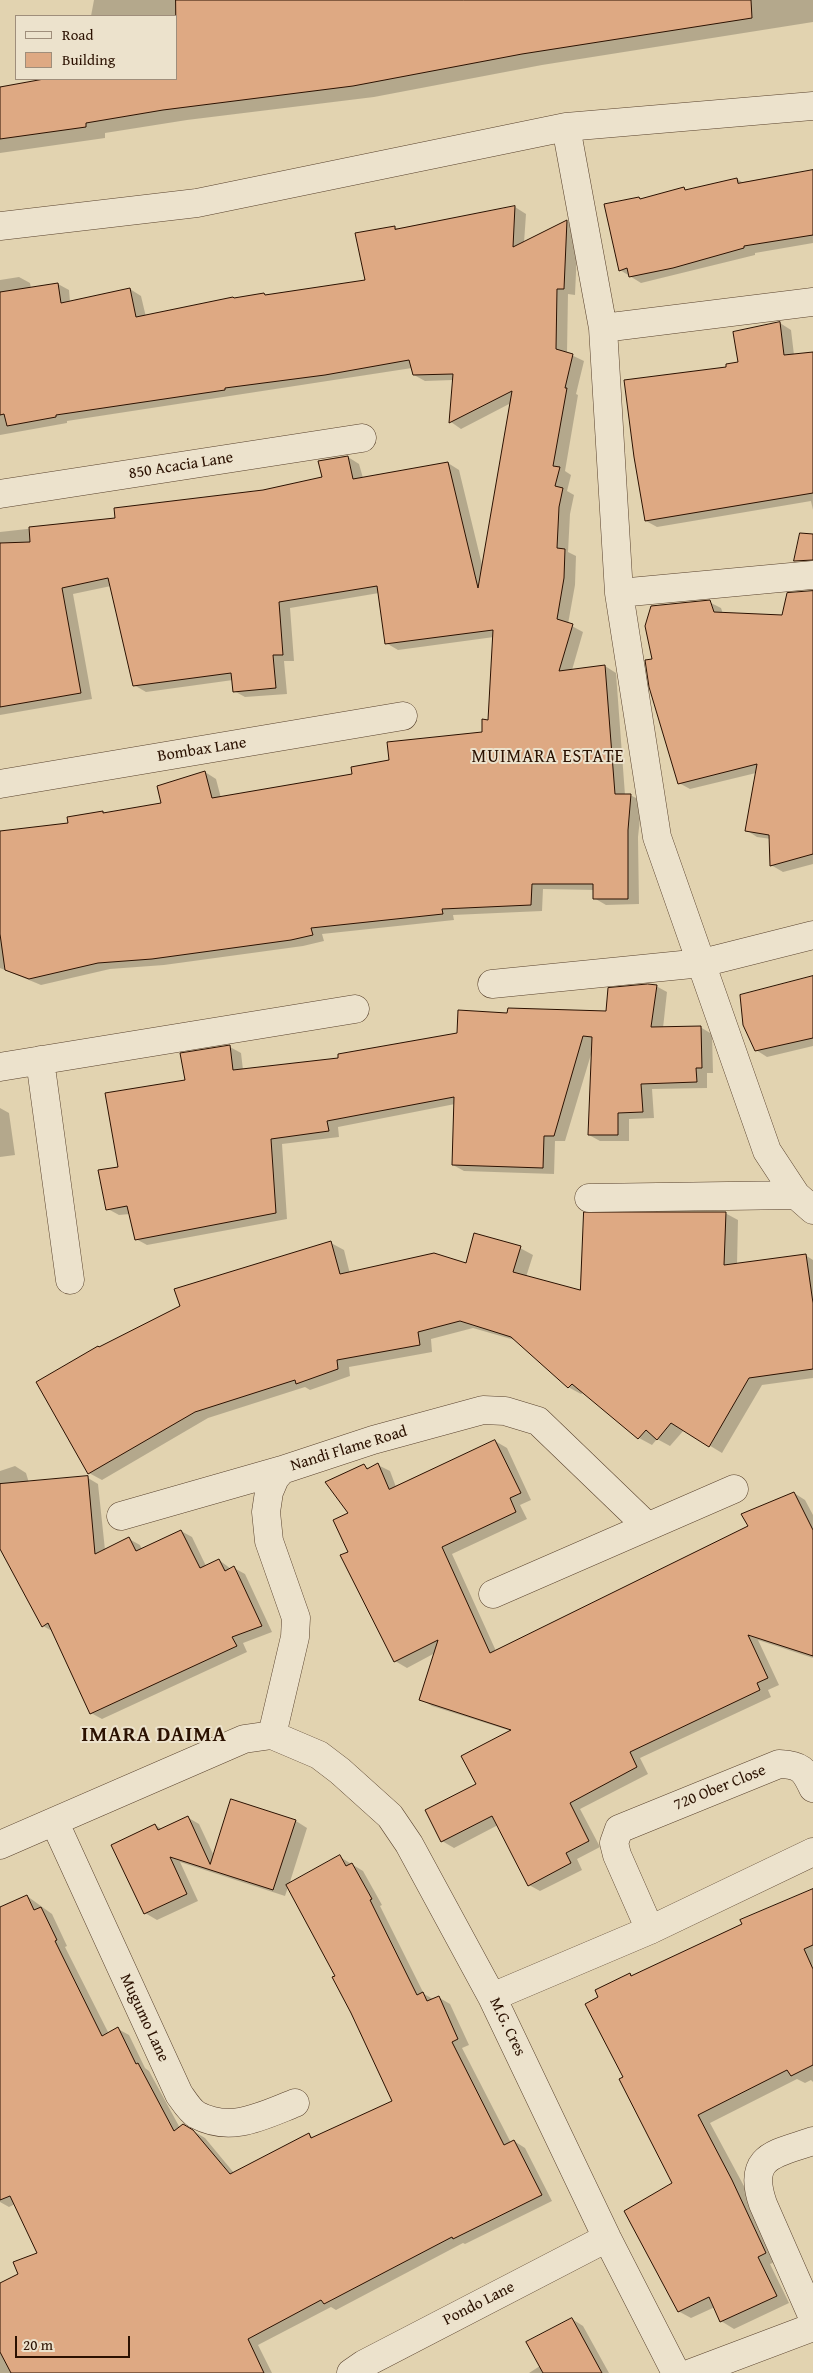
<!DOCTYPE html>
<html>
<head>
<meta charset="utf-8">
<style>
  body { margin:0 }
  #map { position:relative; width:813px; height:2373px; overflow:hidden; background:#e2d3b0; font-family:"Gentium Book Plus",serif }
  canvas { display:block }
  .legend { position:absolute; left:15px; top:15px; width:162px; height:65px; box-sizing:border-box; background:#ece2cc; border:1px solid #9f8e7b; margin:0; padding:6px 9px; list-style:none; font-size:15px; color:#2b1101 }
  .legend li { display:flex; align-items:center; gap:10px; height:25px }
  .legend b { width:25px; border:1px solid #9f8e7b }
  .scale { position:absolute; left:15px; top:2336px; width:115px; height:22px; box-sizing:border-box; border:2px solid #2b1101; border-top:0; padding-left:6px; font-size:15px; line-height:18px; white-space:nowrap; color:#2b1101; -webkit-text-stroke:4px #ece2cc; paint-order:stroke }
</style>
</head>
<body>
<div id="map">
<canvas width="813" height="2373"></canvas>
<ul class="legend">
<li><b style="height:6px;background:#ece2cc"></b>Road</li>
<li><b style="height:14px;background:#dea983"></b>Building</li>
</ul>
<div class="scale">20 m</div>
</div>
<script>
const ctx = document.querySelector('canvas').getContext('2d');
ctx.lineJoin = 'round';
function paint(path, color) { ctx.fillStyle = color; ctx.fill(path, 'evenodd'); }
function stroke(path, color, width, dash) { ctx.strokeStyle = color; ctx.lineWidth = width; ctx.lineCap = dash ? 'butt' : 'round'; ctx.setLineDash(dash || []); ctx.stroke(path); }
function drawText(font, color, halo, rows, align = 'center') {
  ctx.font = font + ' "Gentium Book Plus",serif'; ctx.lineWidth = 4; ctx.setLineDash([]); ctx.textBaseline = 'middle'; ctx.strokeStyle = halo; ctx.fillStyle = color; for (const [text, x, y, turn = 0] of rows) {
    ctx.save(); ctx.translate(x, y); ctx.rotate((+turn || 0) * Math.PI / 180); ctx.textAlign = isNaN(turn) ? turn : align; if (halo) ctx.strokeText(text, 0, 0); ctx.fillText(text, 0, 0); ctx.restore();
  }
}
paint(new Path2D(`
  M94 0H813V22L542 65 374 97 187 120 105 133V138L0 153V87L53 79H176V16H91Z
  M813 171V243L755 253V255L641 283 620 270 639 198 642 199 684 189 688 191 737 179 745 184Z
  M515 207 526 214 524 243 567 221 578 227 575 295 568 294 567 353 584 361 576 394 578 395 565 471 571 475 567 491 574 495 570 514 568 552 576 556 575 585 568 624 583 632 572 670 605 666 616 673 625 795H630L642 801 638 837 639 904 606 905 594 898V890L543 889 542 911 453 915 454 920 322 934 324 941 303 946 164 965 110 969 41 985 0 968V832L69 824 103 813 105 814 163 804 205 772 216 779 221 798 354 775 391 761 483 733 489 721 494 637 398 650 386 643 379 593 290 608 294 661H284L287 694 245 697 234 691 233 680 146 692 134 685 111 586 73 594 92 699 0 715V532L116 519 324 478 348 457 359 464 363 478 448 463 459 470 483 569 511 403 461 429 451 422 453 380 425 381 414 375 412 368 67 421V423L0 435V280L19 277 30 283 31 288 58 284 69 290 70 302 130 289 141 296 146 317 236 299 366 281 394 227 399 229Z
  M780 323 791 330 794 355 813 352V510L811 501 657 527 646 521 727 368 740 363Z
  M813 592V864L783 872 771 865V839L757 837 746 830 756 773 690 789 679 783 653 660 709 602 721 608 723 614 783 616Z
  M813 977V1046L767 1057 756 1050Z
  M656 986 667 992 663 1028 700 1027 712 1034 713 1073H707V1088L652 1089 654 1118 629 1119V1141H600L589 1135 592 1051 565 1141H555L554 1174 464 1171 453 1165 455 1104 338 1127 339 1137 282 1144 287 1219 147 1245 136 1239 130 1214 119 1215 108 1209 120 1168 187 1081 230 1047 241 1053 243 1070 340 1059 458 1034 509 1015 607 1012Z
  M0 1108 9 1113 15 1155 0 1157Z
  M725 1213 738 1220 737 1265 805 1255 813 1260V1378L762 1385 722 1453 684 1430 670 1446 657 1439 652 1445 639 1438 584 1392 581 1394 568 1387 518 1341 473 1328 431 1339 432 1352 349 1367 350 1376 310 1390 305 1387 208 1418 102 1480 89 1473 100 1348 331 1243 344 1250 350 1274 467 1264 520 1248 533 1255 526 1277 581 1291Z
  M495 1441 507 1448 531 1500 520 1505 527 1519 452 1554 496 1651 749 1527 794 1493 805 1500 813 1515V1658L758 1640 779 1685 768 1690 771 1697 640 1758 648 1774 580 1809 600 1847 577 1859 582 1870 540 1891 529 1885 498 1825 454 1848 442 1841 426 1810 478 1784 511 1731 432 1706 420 1699 435 1653 407 1668 395 1661 349 1553 350 1514 364 1466 370 1469 378 1465 390 1471 396 1487Z
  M15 1466 26 1473 29 1483 88 1478 98 1484 105 1550 129 1539 140 1545 142 1550 181 1531 192 1537 206 1566 219 1560 231 1569 234 1568 245 1574 272 1632 243 1643 247 1652 102 1719 91 1713 54 1632 43 1626 0 1547V1471Z
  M187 1817 199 1824 214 1856 296 1821 307 1828 289 1885 340 1857 363 1871 382 1905 380 1906 424 1994 433 1999 438 1997 450 2004 469 2045 462 2048 511 2143 514 2141 525 2148 552 2201 465 2244 463 2243 336 2310 331 2307 258 2345 272 2373H0V2285L19 2275 39 2254 15 2204 9 2207 0 2202V1909L27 1896 52 1914 67 1946 65 1947 109 2034 118 2029 129 2035 145 2068 149 2071 180 2128 183 2125 205 2138 234 2173 309 2135 314 2138 393 2101 337 1976 288 1887 285 1896 180 1862 198 1901 157 1920 145 1913 155 1825 162 1829Z
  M813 1890V2082L811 2080 805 2083 797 2079 710 2123 745 2188 778 2261 770 2264 789 2303 734 2329 721 2321 715 2307 691 2318 678 2311 674 2184 625 2077 600 1998 630 1974 634 1976Z
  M572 2319 583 2326 609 2373H529L540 2366Z`), '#0003');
const building = new Path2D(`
  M176 0H751L752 18 522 54 353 86 163 110 86 123V127L0 139V87L44 79H176Z
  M813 170V235L744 246V248L673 268 629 277 627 268 619 271 604 204 639 197 640 199 684 187 685 190 737 178 738 183Z
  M515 206 513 247 567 220 564 289H557L556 349 573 354 565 388H567L553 466 560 467 555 486 563 488 559 507 557 548 565 549 564 578 557 619 573 624 559 671 605 665 615 794H631L628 830V899H593V884H532L531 905 442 909 443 914 311 928 313 935 291 940 152 959 98 963 29 979 5 970 0 934V831L68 823 67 817 103 811V813L161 803 157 786 205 771 212 798 352 774 351 767 389 760 387 742 482 732V719L488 720 493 630 385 644 377 586 279 602 283 655H273L276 688 233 692 231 673 133 686 108 578 62 588 81 693 0 707V543L30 542 29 527 115 518 114 508 263 490 322 477 318 461 348 456 353 479 448 462 478 588 512 391 449 423 453 374 413 375 409 360 325 375 225 388V390L56 415V417L7 426 4 414 0 415V292L58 283 61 303 130 288 136 317 233 297 234 298 264 293 265 295 365 280 355 233 395 226V229Z
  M780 322 784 355 813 352V493L645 521 634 457 624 380 726 367V364L738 362 733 332Z
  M800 533 813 534V560L794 561Z
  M813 591V854L770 866 769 835 745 831 757 764 678 784 649 687 645 660 652 659 645 626 651 606 710 600 714 612 782 615 787 593Z
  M813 976V1038L755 1051 743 1025 740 995Z
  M648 984 657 985 651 1027 701 1026 702 1068H696L697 1082 641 1084 643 1112 618 1113V1135H588L592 1037 583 1036 554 1136H544L543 1168 452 1165 454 1097 327 1121 329 1131 271 1139 276 1213 135 1240 127 1206 106 1210 98 1170 118 1167 105 1093 185 1080 180 1053 230 1045 233 1070 338 1058V1054L457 1033 458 1010 507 1013 508 1008 606 1011 608 988Z
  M584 1212H726L724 1265 806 1254 813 1303V1369L749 1378 709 1447 671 1423 657 1440 646 1430 638 1439 572 1384 568 1388 511 1337 460 1321 418 1332 420 1345 337 1360 338 1369 296 1384 295 1380 195 1412 88 1474 36 1382 98 1346 99 1347 180 1306 174 1289 331 1241 340 1274 434 1253 466 1263 474 1233 521 1246 513 1272 580 1290Z
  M495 1440 521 1493 510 1498 516 1512 442 1547 490 1653 748 1526 741 1514 794 1492 813 1530V1656L748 1635 768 1678 757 1683 760 1690 630 1752 637 1767 570 1803 589 1841 566 1853 571 1863 528 1886 492 1816 441 1842 425 1810 476 1784 461 1756 511 1730 419 1700 438 1640 394 1662 340 1555 348 1552 333 1520 348 1513 325 1482 364 1464 367 1469 378 1463 389 1489Z
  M88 1476 95 1554 129 1537 136 1551 181 1530 200 1568 219 1559 225 1571 234 1566 262 1626 232 1637 237 1646 90 1714 48 1623 42 1627 0 1549V1484Z
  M231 1799 296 1820 273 1890 170 1857 187 1894 144 1914 111 1845 155 1824 158 1830 188 1816 210 1864Z
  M340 1855 346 1866 352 1863 372 1899 370 1900 417 1995 423 1992 427 2001 439 1996 458 2039 452 2042 504 2145 514 2140 542 2195 453 2239 452 2237 324 2304 321 2300 248 2339 264 2373H11L0 2352V2283L18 2274 13 2262 37 2253 10 2196 0 2200V1907L27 1895 34 1910 41 1907 57 1940 55 1941 102 2036 118 2027 136 2064 138 2063 174 2131 183 2124 193 2130 230 2174 309 2133 311 2138 392 2101 351 2013 332 1977 335 1976 286 1885Z
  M813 1889V1945L804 1949 813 1969V2065L791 2076 787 2070 698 2115 732 2180 766 2253 758 2257 777 2296 720 2322 709 2297 678 2312 624 2211 672 2183 619 2079 623 2077 585 2004 598 1997 595 1990 630 1973 631 1976 742 1924 740 1920Z
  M572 2318 602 2373H543L526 2342Z`);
paint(building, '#dea983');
stroke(building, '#2b1101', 1);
const minor = new Path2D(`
  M566 127 603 328 619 593 657 837 767 1151 796 1195 813 1210
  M0 226 197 203 566 127 813 106
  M603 328 813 302
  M0 494 362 438
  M619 593 813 575
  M0 784 403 716
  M492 984 702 963 813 935
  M40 1060 70 1280
  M0 1067 355 1009
  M589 1198 796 1195
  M121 1516 282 1470
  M493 1594 734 1489
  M272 1735 319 1755 340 1771 390 1816 409 1844 492 1997 607 2238 676 2373
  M272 1735 295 1637 296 1618 269 1541 266 1512 269 1492 275 1478 282 1470 373 1440 483 1410 505 1411 538 1421 647 1526
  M55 1823 179 2094C184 2101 190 2111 197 2115 231 2133 262 2116 295 2103
  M0 1845 244 1739 272 1735
  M650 1930 617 1855 614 1843 619 1829 779 1764C801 1765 804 1769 813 1788
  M492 1997 650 1930 813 1852
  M813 2141C776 2154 746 2155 763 2204L813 2318
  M351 2373 364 2364 607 2238
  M691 2373 813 2327`);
stroke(minor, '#59422d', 29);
stroke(minor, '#ece2cc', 28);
drawText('16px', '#2b1101', '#ece2cc', [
  ["850 Acacia Lane",181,466,-9],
  ["Bombax Lane",202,750,-9],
  ["Nandi Flame Road",349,1449,-17],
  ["720 Ober Close",720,1788,-22],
  ["Mugumo Lane",144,2018,65],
  ["M.G. Cres",507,2027,64],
  ["Pondo Lane",479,2304,-27]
]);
ctx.letterSpacing = '1px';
drawText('18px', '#2b1101', '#ece2cc', [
  ["MUIMARA ESTATE",548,757]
]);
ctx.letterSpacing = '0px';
ctx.letterSpacing = '1px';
drawText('bold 21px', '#2b1101', '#ece2cc', [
  ["IMARA DAIMA",154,1736]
]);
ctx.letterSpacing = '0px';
</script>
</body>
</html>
